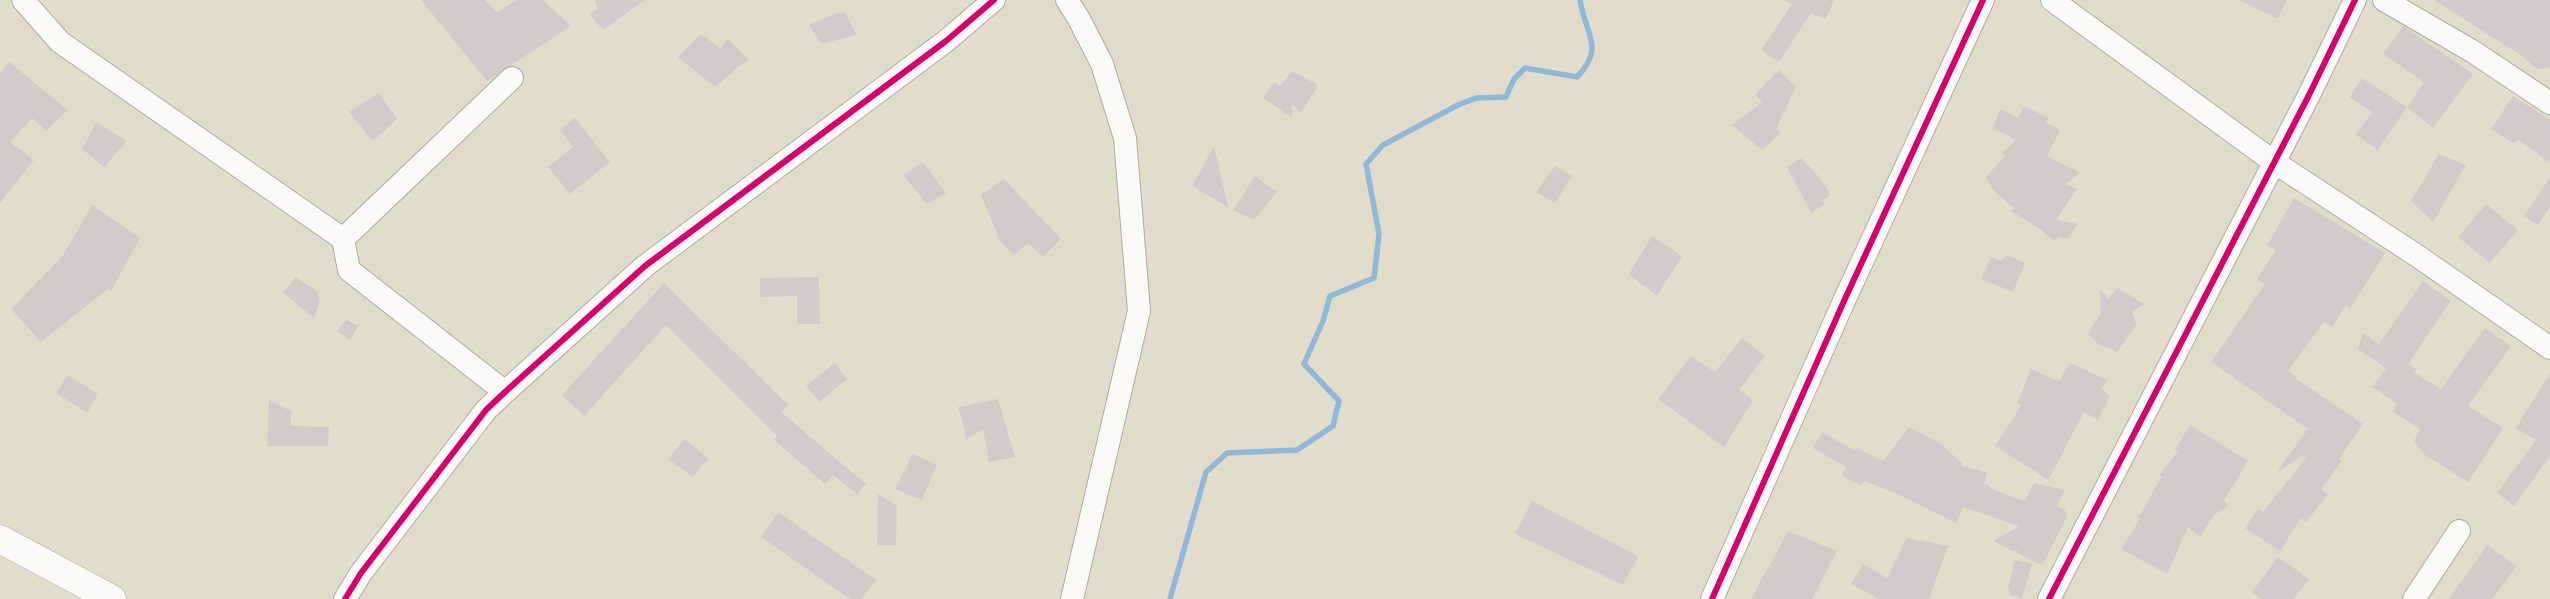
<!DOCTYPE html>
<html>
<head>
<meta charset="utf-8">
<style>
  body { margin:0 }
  canvas { display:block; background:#e2ddcb }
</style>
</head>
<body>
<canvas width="2550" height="599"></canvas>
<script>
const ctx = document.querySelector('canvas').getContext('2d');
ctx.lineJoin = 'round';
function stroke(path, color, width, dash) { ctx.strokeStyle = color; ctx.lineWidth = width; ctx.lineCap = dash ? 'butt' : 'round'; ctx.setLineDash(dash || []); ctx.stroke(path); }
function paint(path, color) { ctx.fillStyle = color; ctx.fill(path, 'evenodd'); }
stroke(new Path2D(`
  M1170 599 1206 472 1227 453 1297 450 1333 426 1339 401 1304 364 1323 321 1330 296 1374 278 1379 234 1366 164 1383 145 1458 105 1476 98 1506 97 1514 79 1525 68 1577 77C1606 47 1585 34 1580 0`), '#8eb9d8', 5.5);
paint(new Path2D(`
  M421 0H485L497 12 517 0H543L571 26 487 81Z
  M595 0H645L603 30 589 14 598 9Z
  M1782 0H1834L1826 19 1811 13 1779 62 1761 50 1792 4Z
  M2239 0H2287L2278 19Z
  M2434 0H2550V68L2537 69 2519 54Z
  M836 13H845L857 35 821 44 809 25Z
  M2403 26 2473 74 2433 128 2407 107 2424 82 2383 54Z
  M701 34 720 48 728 39 748 59 715 87 678 57Z
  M9 62 68 110 46 131 32 118 10 142 34 160 0 203V73Z
  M1779 70 1796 87 1776 129 1781 133 1762 150 1732 125 1762 102 1755 95Z
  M1292 71 1318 85 1301 113 1292 104V118L1263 98 1274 82 1280 86Z
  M2362 78 2407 107 2378 150 2356 135 2372 112 2350 97Z
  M379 93 397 119 373 141 349 112Z
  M2513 96 2550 120V163L2518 139 2514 144 2491 129Z
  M2024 106 2049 118 2046 123 2060 130 2047 156 2080 173 2066 184 2077 189 2056 220 2078 224 2067 239 2059 237 2054 241 2040 229 2011 211 2014 208 1992 189 1986 177 2005 156 2002 153 2016 140 1992 128 2001 109 2018 118Z
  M575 118 610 162 570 194 548 167 573 147 560 130Z
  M96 122 127 141 104 167 82 149Z
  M1214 146 1228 207 1192 186Z
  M2439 154 2466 165 2433 222 2411 201Z
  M1801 158 1819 177 1831 195 1822 200 1825 204 1811 213 1787 167Z
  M923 162 946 193 927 204 903 175Z
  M1555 166 1572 176 1555 203 1536 192Z
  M1255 176 1277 192 1254 220 1233 210Z
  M2550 177V207L2538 225 2524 216Z
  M1004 179 1061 239 1043 257 1028 243 1014 255 1000 241 981 195Z
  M2294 198 2385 253 2350 309 2346 305 2332 327 2324 322 2288 371 2297 377 2296 379 2363 424 2339 459 2342 461 2321 489 2328 495 2306 522 2301 518 2280 551 2245 528 2258 509 2263 512 2306 458 2302 456 2279 471 2278 470 2308 429 2211 362 2265 284 2257 279 2276 250 2267 246Z
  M2486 204 2518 230 2490 263 2458 237Z
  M92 205 140 238 111 291 109 288 41 342 11 309 64 254Z
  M1652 236 1682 256 1657 296 1629 274Z
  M2007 255 2025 263 2013 292 1981 279 1991 257 2002 261Z
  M296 277 318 292 319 303 314 318 283 293Z
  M819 277 820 324H797V296L760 297V278Z
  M2423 281 2451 301 2408 364 2416 369 2414 372 2441 389 2485 328 2511 346 2468 406 2503 428 2468 482 2425 455 2414 441 2420 429 2392 411 2397 404 2372 387 2386 368 2358 349 2363 333 2379 344Z
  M664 283 788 405 781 412 866 484 857 494 833 475 825 484 774 440 777 436 666 325 584 416 562 395Z
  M2118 288 2144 304 2132 312 2137 324 2117 352 2098 344 2088 334 2101 313 2100 290 2109 298Z
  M346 319 358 326 350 340 337 331Z
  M1742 338 1765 356 1739 390 1753 400 1724 447 1658 399 1691 356 1715 372Z
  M835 363 847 379 819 402 806 386Z
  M2070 363 2108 380 2101 389 2110 396 2098 420 2084 412 2048 480 1995 446 2021 406 2017 403 2031 369 2059 381Z
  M2550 373V456L2514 506 2497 493 2536 440 2516 428Z
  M68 375 98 394 87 413 56 393Z
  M998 399 1015 457 989 462 983 429 967 439 958 407Z
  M269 400 291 411V426L329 427 328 446H267Z
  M2190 425 2248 461 2224 500 2228 506 2214 515 2200 537 2188 527 2167 574 2121 549 2140 519 2138 518 2162 477 2159 475 2178 451 2175 449Z
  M1909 427 1941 444 1962 463V466L1987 472 1984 484 2006 495 2025 501 2034 483 2065 490 2057 506 2065 510 2067 517 2042 565 2017 553V550L2013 551 1993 541 2019 526 1963 507 1956 523 1893 492 1864 481 1862 486 1842 476 1846 467 1813 448 1822 432 1856 451 1857 448 1883 461Z
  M684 439 708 458 693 477 668 459Z
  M913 454 937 465 922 500 895 489Z
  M878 494 897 506 896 545H877Z
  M1532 501 1638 556 1623 585 1515 534Z
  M778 512 876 580 862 599H850L761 537Z
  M1788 531 1837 551 1812 599H1751Z
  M1907 538 1948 546 1929 599H1879L1851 584 1863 564 1887 578Z
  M2487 545 2517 566 2492 599H2449Z
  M2278 557 2309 579 2294 599H2262L2252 592Z
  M2015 560 2032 564 2022 598 2011 595 2008 587Z`), '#d4caca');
const street = new Path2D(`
  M23 0 60 42 343 239 349 270 505 392
  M1067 0 1079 19 1102 64 1125 138 1139 311 1072 599
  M2052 0 2274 162 2416 255 2550 348
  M2384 0 2472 51 2550 103
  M343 239 512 78
  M345 599 361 573 486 410 505 392 645 266 946 41 994 0
  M1712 599 1844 301 1983 0
  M2049 599 2309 95 2355 0
  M2414 599 2459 531`);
const highway = new Path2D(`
  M0 539 112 599`);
stroke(street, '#aeaba2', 24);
stroke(highway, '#aeaba2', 29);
stroke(street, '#fbfaf7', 22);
stroke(highway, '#fbfaf7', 28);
stroke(new Path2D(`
  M345 599 361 573 486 410 505 392 645 266 946 41 994 0
  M1712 599 1844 301 1983 0
  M2049 599 2309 95 2355 0`), '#d6006c', 6);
</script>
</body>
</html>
